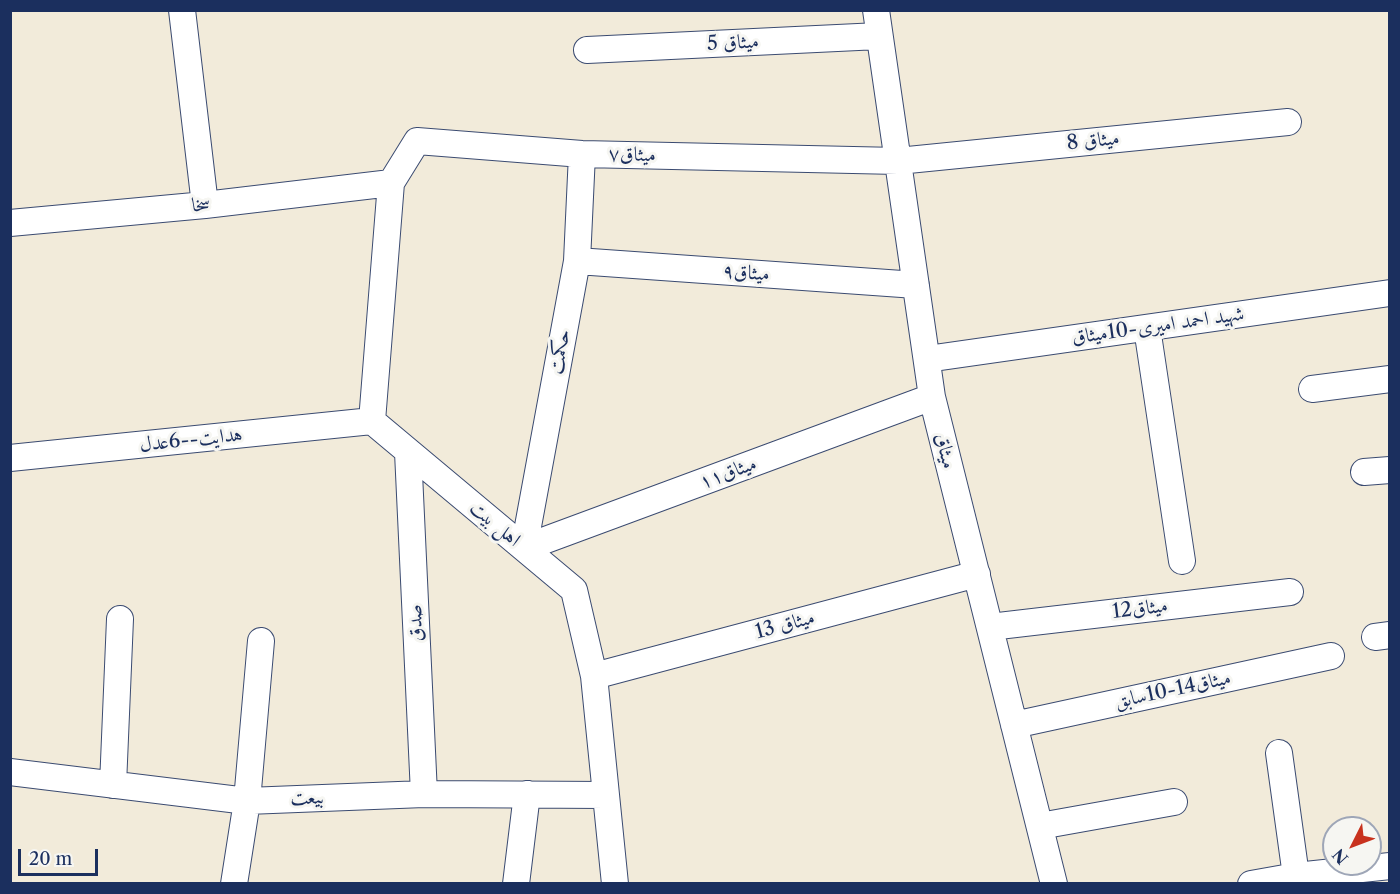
<!DOCTYPE html>
<html>
<head>
<meta charset="utf-8">
<style>
  body { margin:0 }
  #map { position:relative; width:1400px; height:894px; overflow:hidden; background:#f2ebda; font-family:"Libre Caslon Text",serif }
  canvas { display:block }
  .frame { position:absolute; inset:0; border:12px solid #1b2f5e; pointer-events:none }
  .north { position:absolute; left:1322px; top:816px; width:60px; height:60px; box-sizing:border-box; background:#f6f6f2; border:2px solid #9ea6b7; border-radius:50%; rotate:228deg; font-size:16px; font-weight:700; line-height:24px; text-align:center; color:#1b2f5e }
  .north::after { content:''; display:block; margin:auto; width:21px; height:27px; background:#c8321e; clip-path:polygon(50% 0,100% 100%,50% 72%,0 100%) }
  .scale { position:absolute; left:18px; top:849px; width:80px; height:27px; box-sizing:border-box; border:3px solid #1b2f5e; border-top:0; padding-left:8px; font-size:18px; line-height:21px; white-space:nowrap; color:#1b2f5e; -webkit-text-stroke:4px #f6f6f2; paint-order:stroke }
</style>
</head>
<body>
<div id="map">
<canvas width="1400" height="894"></canvas>
<div class="frame"></div>
<div class="north">N</div>
<div class="scale">20 m</div>
</div>
<script>
const ctx = document.querySelector('canvas').getContext('2d');
ctx.lineJoin = 'round';
function stroke(path, color, width, dash) { ctx.strokeStyle = color; ctx.lineWidth = width; ctx.lineCap = dash ? 'butt' : 'round'; ctx.setLineDash(dash || []); ctx.stroke(path); }
function drawText(font, color, halo, rows, align = 'center') {
  ctx.font = font + ' "Libre Caslon Text",Amiri,serif'; ctx.lineWidth = 6; ctx.setLineDash([]); ctx.textBaseline = 'middle'; ctx.strokeStyle = halo; ctx.fillStyle = color; for (const [text, x, y, turn = 0] of rows) {
    ctx.save(); ctx.translate(x, y); ctx.rotate((+turn || 0) * Math.PI / 180); ctx.textAlign = isNaN(turn) ? turn : align; if (halo) ctx.strokeText(text, 0, 0); ctx.fillText(text, 0, 0); ctx.restore();
  }
}
const street = new Path2D(`
  M182 10 205 205
  M876 10 932 397 1054 884
  M587 50 879 36
  M10 223 205 205 391 183
  M577 261 916 285
  M1147 328 1182 561
  M927 359 1390 293
  M1312 389 1390 379
  M408 452 424 794
  M10 458 372 421
  M1364 472 1390 470
  M524 548 932 397
  M524 548 577 261 582 154
  M990 627 1290 592
  M1375 637 1390 635
  M594 676 977 574
  M1014 725 1331 656
  M1279 753 1296 876
  M10 772 247 801 424 794 606 795
  M113 785 120 619
  M1040 826 1174 802
  M234 884 247 801 261 641
  M516 884 527 794
  M615 884 594 676 574 590 372 421 391 183 417 141 582 154 898 161 1288 122
  M1251 884 1296 876 1390 866`);
stroke(street, '#3b4b71', 28);
stroke(street, '#fff', 26);
drawText('20px', '#1b2f5e', '#f6f6f2', [
  ["میثاق 5",733,43,-3],
  ["میثاق 8",1093,141,-6],
  ["میثاق۷",632,155,1],
  ["سخا",201,205,-6],
  ["میثاق۹",746,273,4],
  ["شهید احمد امیری-10میثاق",1158,326,-8],
  ["حکمت",560,352,-80],
  ["هدایت--6عدل",191,440,-6],
  ["میثاق",945,451,76],
  ["میثاق۱۱",728,473,-20],
  ["اهل بیت",495,524,40],
  ["12میثاق",1140,609,-7],
  ["صدق",416,623,-93],
  ["میثاق 13",785,625,-15],
  ["میثاق14-10سابق",1173,690,-12],
  ["بیعت",307,798,-2]
]);
</script>
</body>
</html>
